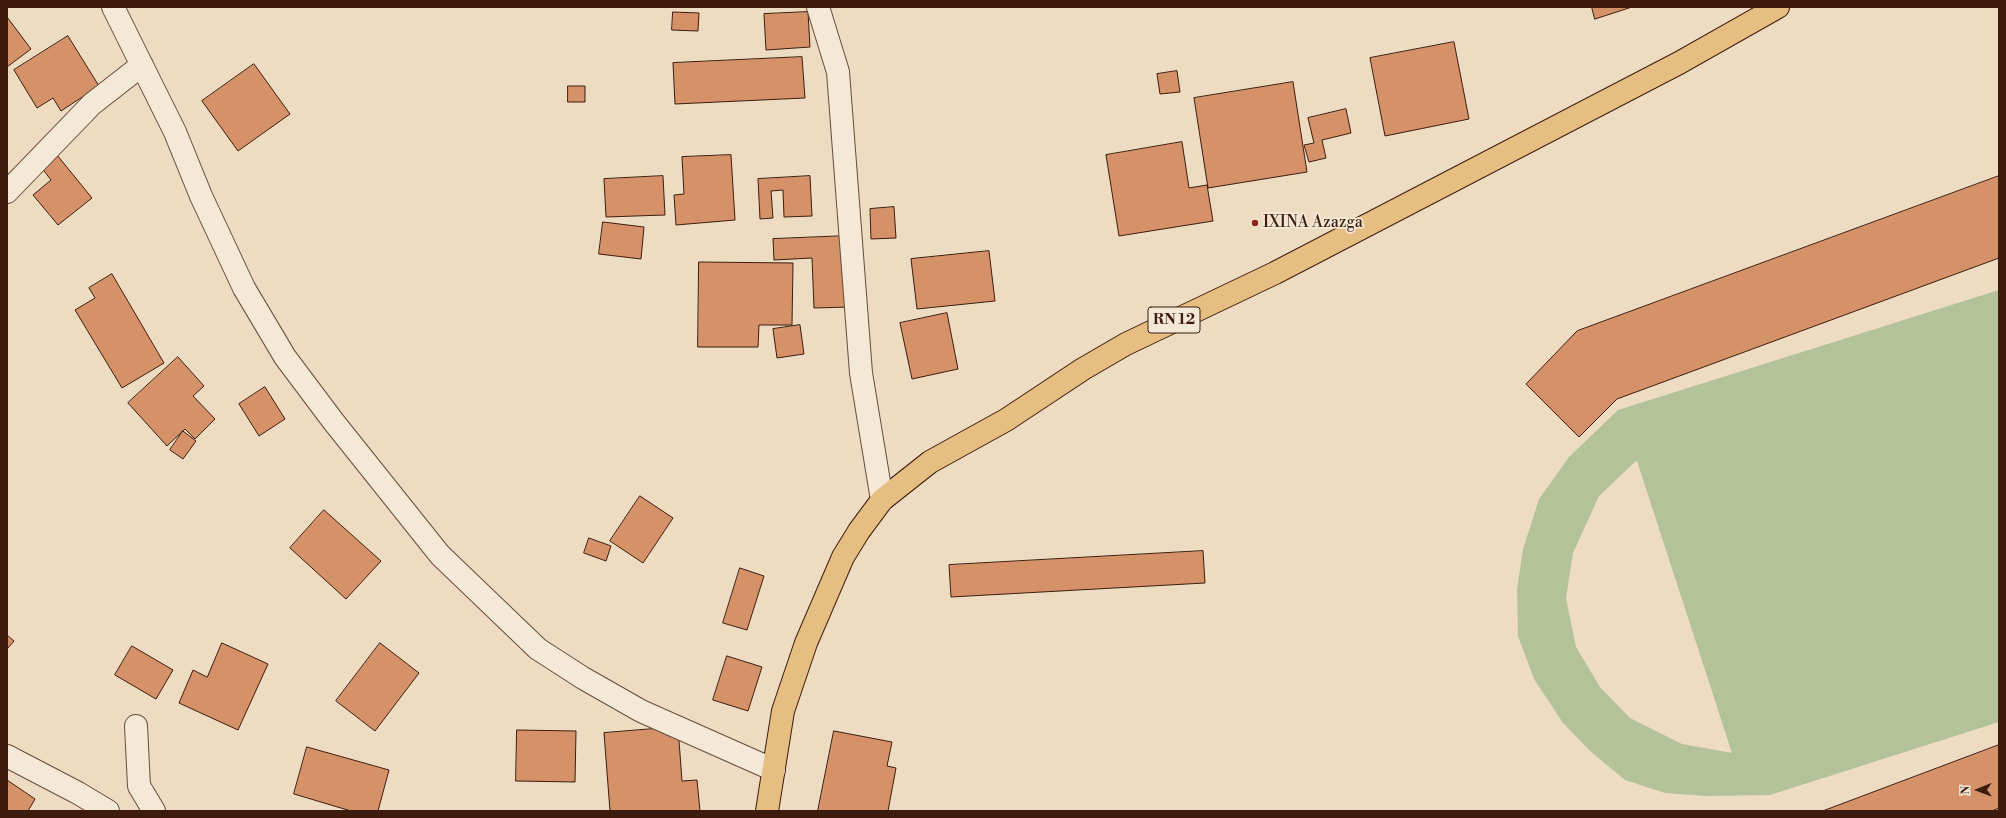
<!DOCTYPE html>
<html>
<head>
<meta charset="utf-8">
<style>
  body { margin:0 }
  #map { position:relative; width:2006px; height:818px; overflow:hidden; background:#eedcc2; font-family:"Libre Bodoni",serif }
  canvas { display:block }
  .frame { position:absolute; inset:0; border:8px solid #3d1c0e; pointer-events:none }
  .north { position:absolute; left:1958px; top:770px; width:40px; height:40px; -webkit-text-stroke:3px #f4e8d7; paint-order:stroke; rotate:269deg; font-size:11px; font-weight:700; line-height:16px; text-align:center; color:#3d1c0e }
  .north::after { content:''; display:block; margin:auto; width:14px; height:18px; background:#3d1c0e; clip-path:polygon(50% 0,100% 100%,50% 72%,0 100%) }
</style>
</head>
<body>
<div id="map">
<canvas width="2006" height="818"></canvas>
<div class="frame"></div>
<div class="north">N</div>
</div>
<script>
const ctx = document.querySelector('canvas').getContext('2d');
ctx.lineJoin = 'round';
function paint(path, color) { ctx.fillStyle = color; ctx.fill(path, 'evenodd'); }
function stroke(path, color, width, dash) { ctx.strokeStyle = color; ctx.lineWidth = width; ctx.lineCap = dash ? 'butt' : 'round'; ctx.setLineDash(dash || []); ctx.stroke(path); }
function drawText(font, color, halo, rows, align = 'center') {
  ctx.font = font + ' "Libre Bodoni",serif'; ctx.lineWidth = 3.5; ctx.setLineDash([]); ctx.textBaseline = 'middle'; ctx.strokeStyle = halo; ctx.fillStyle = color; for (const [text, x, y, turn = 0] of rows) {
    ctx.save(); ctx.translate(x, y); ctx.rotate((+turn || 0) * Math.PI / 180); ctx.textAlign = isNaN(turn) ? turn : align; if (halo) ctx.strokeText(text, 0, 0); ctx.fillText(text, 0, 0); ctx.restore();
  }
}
paint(new Path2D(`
  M1999 290V722L1770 795 1706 796 1665 793 1625 780 1589 750 1563 723 1534 679 1518 636 1517 589 1523 549 1539 499 1569 457 1618 410ZM1636 461H1637L1732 753 1682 744 1630 718 1600 687 1576 647 1566 598 1573 553 1599 496Z`), '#b3c298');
const building = new Path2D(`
  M1592 7H1632L1595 19Z
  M673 12 699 13 698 31 672 30Z
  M808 12 810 47 766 50 764 14Z
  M7 17 31 49 7 67Z
  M68 36 99 86 61 111 53 98 37 108 14 70Z
  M1454 42 1469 119 1385 136 1370 58Z
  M802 57 805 98 675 104 673 63Z
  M254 64 290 114 238 151 202 101Z
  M1177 71 1180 92 1160 94 1157 74Z
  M1293 82 1307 172 1208 188 1194 98Z
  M568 86H585V102H568Z
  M1346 109 1351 133 1322 140 1326 158 1309 162 1304 145 1314 143 1308 118Z
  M1182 142 1189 188 1207 185 1213 221 1119 236 1106 155Z
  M57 155 92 198 58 225 33 195 51 180 41 167Z
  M731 155 735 220 676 225 674 195 684 194 682 157Z
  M663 176 665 215 606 217 604 179Z
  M810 176 812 216 784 217 783 190 771 191 773 218 760 219 758 179Z
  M1999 176V258L1617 399 1579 437 1526 384 1577 331Z
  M894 207 896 238 871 239 870 209Z
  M603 222 644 227 641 259 599 254Z
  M847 236 850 307 814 308 812 258 774 260 773 239Z
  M989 251 995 301 917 309 911 259Z
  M699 262 793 263 792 325H759L758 347H698Z
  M112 274 164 363 122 388 75 310 95 298 89 288Z
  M947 313 958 369 912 379 900 323Z
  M800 325 804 354 777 358 773 329Z
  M178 357 204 386 193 396 215 419 195 439 185 429 167 446 128 403Z
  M265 387 285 419 259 436 239 404Z
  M183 431 196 441 183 459 170 450Z
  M640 496 673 518 643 563 610 541Z
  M324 510 381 561 346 599 290 548Z
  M589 538 611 546 606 561 584 553Z
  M1203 551 1205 583 951 597 949 565Z
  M740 568 764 576 747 630 723 623Z
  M7 635 14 641 7 649Z
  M222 643 268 664 238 730 179 703 193 670 207 677Z
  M380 643 419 673 375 731 336 701Z
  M132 646 173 670 156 699 115 675Z
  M727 656 762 667 748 711 713 700Z
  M678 727 682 781 697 780 700 811H610L604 733Z
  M517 730 576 731 575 782 516 781Z
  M834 731 892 742 887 766 896 768 888 811H818Z
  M1999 745V808L1992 811H1823Z
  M307 747 389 770 378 811H351L294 794Z
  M7 780 35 799 28 811H7Z`);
paint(building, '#d59168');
stroke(building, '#3d1c0e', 1);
const minor = new Path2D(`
  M113 7 175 132 201 196 244 288 285 357 333 421 440 555 538 649 583 678 641 711 774 770
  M818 7 838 72 861 373 882 500
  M7 192 92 104 142 65
  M136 726 139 786 154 811
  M7 756 78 793 108 811`);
const major = new Path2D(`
  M767 811 783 711 806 643 843 557 859 531 882 500 930 462 1006 420 1083 369 1126 344 1275 273 1679 63 1778 7`);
stroke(minor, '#694c3b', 24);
stroke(major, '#3d1c0e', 24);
stroke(minor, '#f4e8d7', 22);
stroke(major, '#e7be81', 22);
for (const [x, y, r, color] of [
  [1255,223,4,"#8f2418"]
]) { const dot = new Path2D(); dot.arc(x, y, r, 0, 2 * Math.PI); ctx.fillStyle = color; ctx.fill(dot); stroke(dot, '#f4e8d7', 1.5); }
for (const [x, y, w] of [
  [1174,320,52]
]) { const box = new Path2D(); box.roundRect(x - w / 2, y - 13, w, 26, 3); ctx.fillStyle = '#f4e8d7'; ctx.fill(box); stroke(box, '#3d1c0e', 1); }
drawText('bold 15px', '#3d1c0e', null, [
  ["RN 12",1174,320]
]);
drawText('16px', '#3d1c0e', '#f4e8d7', [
  ["IXINA Azazga",1263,223]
], 'left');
</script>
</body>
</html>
